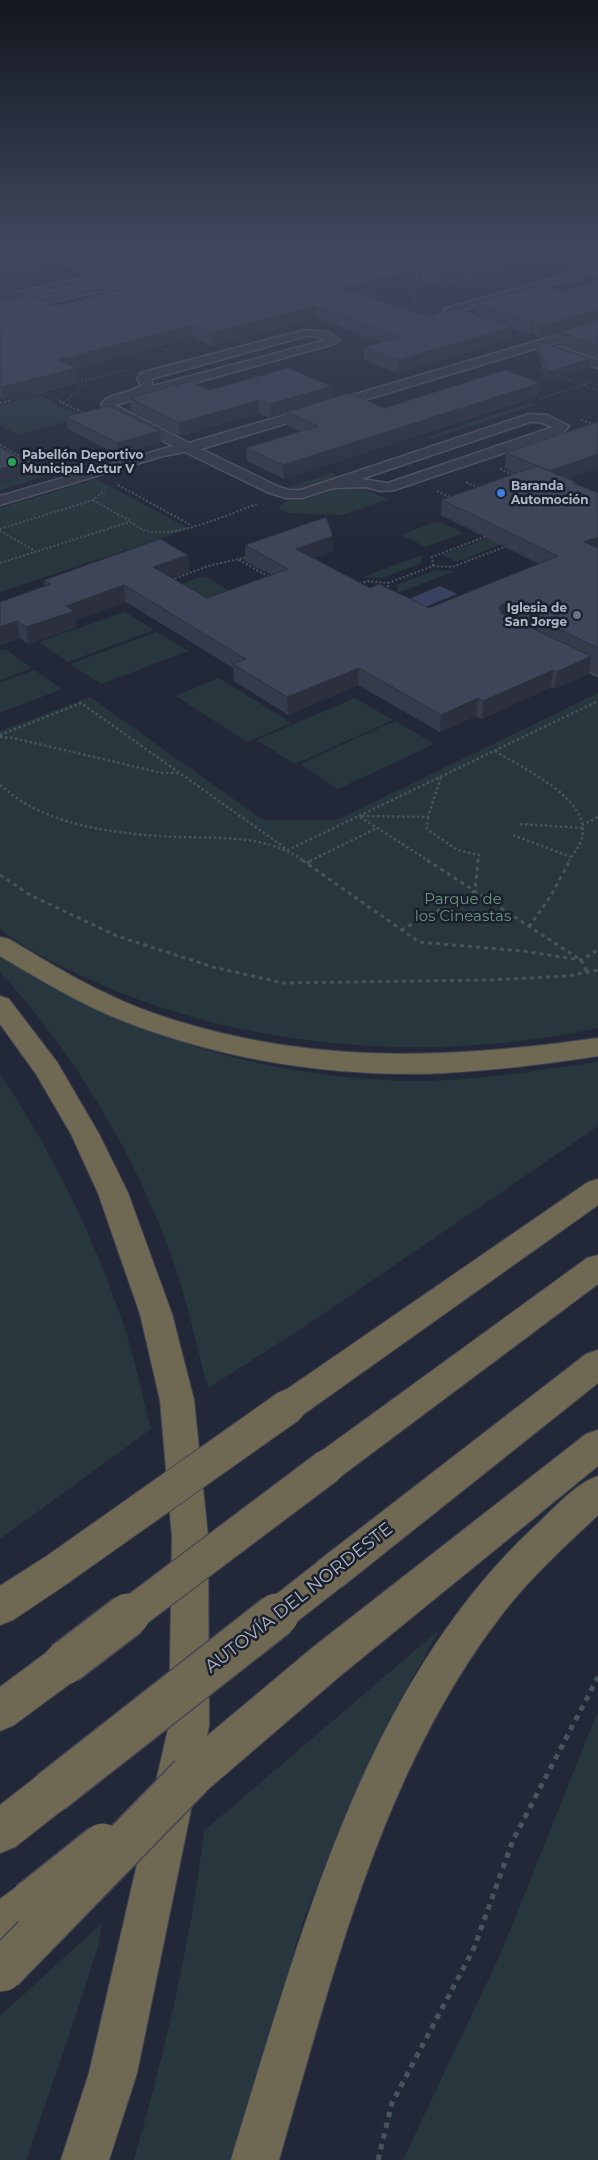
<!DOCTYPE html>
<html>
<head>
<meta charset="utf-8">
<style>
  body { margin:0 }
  canvas { display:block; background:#232838 }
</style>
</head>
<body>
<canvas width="598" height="2160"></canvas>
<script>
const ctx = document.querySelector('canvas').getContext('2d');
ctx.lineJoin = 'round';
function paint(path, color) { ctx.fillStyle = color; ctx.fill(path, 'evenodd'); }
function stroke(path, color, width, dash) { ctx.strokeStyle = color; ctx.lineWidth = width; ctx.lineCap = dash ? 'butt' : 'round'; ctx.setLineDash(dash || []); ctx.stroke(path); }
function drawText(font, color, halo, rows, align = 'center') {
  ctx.font = font + ' Montserrat,sans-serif'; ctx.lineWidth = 5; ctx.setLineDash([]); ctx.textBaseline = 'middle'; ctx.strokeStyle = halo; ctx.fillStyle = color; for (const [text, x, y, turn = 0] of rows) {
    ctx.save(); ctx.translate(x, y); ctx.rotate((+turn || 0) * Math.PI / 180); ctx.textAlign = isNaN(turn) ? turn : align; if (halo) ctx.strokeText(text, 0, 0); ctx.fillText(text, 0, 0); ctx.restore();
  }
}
paint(new Path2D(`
  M40 395 83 417 18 435 0 425V405Z
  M530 403 535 405 431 439 427 437Z
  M0 449 48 475 0 490Z
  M332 473 339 477 303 488H285Z
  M96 479 189 529 0 592V508Z
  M355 486 388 499 342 515 290 513 278 508 290 499 310 497 339 487Z
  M438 521 464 533 426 547 401 535Z
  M514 528 528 534 456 562 442 555Z
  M422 555 421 563 382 578 363 577Z
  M436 570 455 571 397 593V585Z
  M204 576 245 600 216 611 169 588Z
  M125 612 154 630 68 662 39 642Z
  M157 632 188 651 101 684 70 664Z
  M5 649 32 668 0 680V651Z
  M34 670 62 689 0 713V683Z
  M219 678 291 723 247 742 176 696Z
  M598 693V1028C429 1064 240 1050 82 976 54 963 25 949 0 929V731L90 697 263 820H337Z
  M355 698 393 720 295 764 257 740Z
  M395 721 434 744 338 789 300 764Z
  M0 956C43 981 86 1004 131 1023 213 1059 318 1079 407 1081 471 1082 535 1071 598 1062V1126L307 1325 208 1388C196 1345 187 1299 172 1257 134 1152 75 1054 0 972Z
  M0 1074C51 1150 92 1232 121 1318 134 1354 141 1392 151 1429L0 1539Z
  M439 1630 388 1723 346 1813 303 1921 232 2160H134C165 2052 191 1942 204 1831Z
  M598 1711V2160H403L500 1955Z
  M102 1923 98 1946 78 2009 26 2160H0V2016Z`), '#28373d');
paint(new Path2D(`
  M440 586 457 594 425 607 409 599Z`), '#394261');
const pedestrian = new Path2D(`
  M568 653 598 667V676L563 660 561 657 563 654Z`);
const minor = new Path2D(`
  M137 266H153L165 272 157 279 0 313V307L152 273 137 272 0 302V296Z
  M598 266V272L458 311 484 321V325C473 328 451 319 444 310L446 308Z
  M598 323V330L201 449 277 486 288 490H301L529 414 547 415 569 426 563 433 394 490 380 491 365 487 333 488 302 498H286L267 492 185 452 163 456 0 505V496L173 446 111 415 101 404C110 392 129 395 141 385L137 379 140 374 151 370 305 330 328 332 340 340 334 344 115 405 189 443ZM306 336H316L326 340 153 386 151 379ZM530 422H540L553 427 388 483 361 479Z
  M558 346 598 360V368L554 353 552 350Z`);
const motorway = new Path2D(`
  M0 937 9 939C54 966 100 994 150 1012 299 1065 444 1060 598 1038V1056C547 1064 496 1070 444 1073 339 1078 229 1061 131 1024 85 1007 42 981 0 956Z
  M0 996 9 999 57 1062 99 1134 128 1193 172 1314 194 1400 208 1537 209 1725 207 1736 312 1648 586 1434 598 1430V1466L340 1676 206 1791 194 1795 137 2073 109 2160H61L89 2073 169 1725 172 1537 160 1400 140 1314 98 1193 71 1134 36 1074 0 1024Z
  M598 1179V1205L301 1416 289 1421 277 1416 272 1406 277 1396 588 1182Z
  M598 1255V1284L340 1477 328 1482 316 1477 310 1466 316 1455 587 1258Z
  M598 1350V1383L343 1586 330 1592 317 1586 311 1574 317 1562 586 1354Z
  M598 1476V1515C565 1546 531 1577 503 1613 381 1771 334 1972 279 2160H231C299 1942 361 1689 533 1528 553 1510 573 1485 598 1476Z
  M58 1552 71 1557 77 1569 71 1581 13 1620 0 1625V1586L45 1557Z
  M65 1644 79 1649 85 1663 79 1677 14 1725 0 1731V1687L51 1649Z
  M51 1771 66 1777 72 1792 66 1807 15 1847 0 1853V1805L36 1777Z
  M30 1881 45 1888 52 1903C42 1926 23 1941 0 1950V1899L15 1888Z`);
stroke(pedestrian, '#515564', 2);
stroke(minor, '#515564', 3);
stroke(motorway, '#414554', 2);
stroke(new Path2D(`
  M390 285 415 293 416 311
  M370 291 393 299
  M387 301 433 317
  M380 303 584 249
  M352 333 371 340 375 339
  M155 345 168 351
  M130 352 142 357
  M532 366 547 372
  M593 382 583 385 598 390
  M42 392 62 402
  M539 399 583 385 555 375
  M4 402 125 370
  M64 402 89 381`), '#46545b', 1, [2, 2]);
stroke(new Path2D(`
  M59 401 86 414
  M0 403 9 401
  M63 403 66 401
  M581 420 598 426
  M0 445 43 469
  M500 469 515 475
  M466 482 480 488
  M118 485 191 525
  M437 491 452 498
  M93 500 130 521
  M0 529 93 500 105 490
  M0 531 35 551
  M239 560 271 578
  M0 563 130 522C134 524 139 528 144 530 174 540 228 514 257 504
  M433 566 432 557 487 536
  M171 580 208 566 248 557
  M360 584 367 581 388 583
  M388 591V583L433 566 452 567 507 546`), '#46545b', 2, [2, 2]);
stroke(new Path2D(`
  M0 735 81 703 288 850 598 701
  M0 737 13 738 162 773H179
  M495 751C522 768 592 799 582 838 580 846 573 854 569 861
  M0 785C9 792 18 800 28 805 68 827 115 833 161 836 210 840 261 831 304 861
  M362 816 428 817 441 777
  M360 817 429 861
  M428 817 427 829 457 850 479 855 478 861
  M520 824 583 828
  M582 825 598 817
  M513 835 571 857
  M310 861 377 828`), '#46545b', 2.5, [2.5, 2.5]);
stroke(new Path2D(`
  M302 860 419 942 522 951 581 960 598 950
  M427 860 581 960 587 972
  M307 863 313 860
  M0 875 30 895 117 936 213 967 283 983 489 980 568 976 598 970
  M529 927 552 894 570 860
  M401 930 475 891 478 860`), '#46545b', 3, [4, 4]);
stroke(new Path2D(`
  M378 2160 392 2103 474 1948 513 1840 598 1677`), '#46545b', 5, [5.5, 5.5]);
paint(pedestrian, '#363a49');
paint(minor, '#363a49');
paint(motorway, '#6f6954');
const motorwayBridgeFar1 = new Path2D(`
  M58 1569 289 1406
  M127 1617 328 1466
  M275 1617 330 1574`);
const motorwayBridge = new Path2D(`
  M65 1663 128 1615
  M51 1792 277 1615
  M30 1903 103 1845
  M2 1970 191 1776`);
stroke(motorwayBridgeFar1, '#414554', 36, []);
stroke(motorwayBridge, '#414554', 46, []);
stroke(motorwayBridgeFar1, '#6f6954', 34);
stroke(motorwayBridge, '#6f6954', 43);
paint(new Path2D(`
  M0 244H598V254L581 249 442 286 422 279 360 295 426 316 475 314 476 303 562 291 598 281V358L557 344 558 333 540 338 532 333 529 334 512 328 511 339 397 373 364 360V347L381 342 316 318 212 346 192 338 182 340 76 369 78 381 4 400 0 398V291L17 299 54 306 125 289 124 288 123 276 157 269 159 267 154 264H137L89 275 66 266Z
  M538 342 590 359 589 367 546 380 537 350Z
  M332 386V399L384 408 539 396 284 479 247 461 246 448 300 431 286 425V413L270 418 259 413 180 436 131 411 130 398 209 390Z
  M66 417 161 442 118 455 68 429Z
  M506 453 569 479 576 484 598 493V667L590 663 589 674 554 689 551 687 482 719 476 716 440 732 358 685 288 715 234 681 233 668 126 602 75 620 76 627 28 644 20 638 0 645V602L45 587 44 580 188 555 189 571 171 577 207 598 271 575 245 561V545L333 536 332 552 314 558 370 588 429 608 539 564 441 515 442 500 516 473 505 468Z`), '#363b4c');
paint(new Path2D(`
  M558 244H582L581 249 442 286 443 274Z
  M136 253 137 264 89 275 88 263Z
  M65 254 66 266 0 280V268Z
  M423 268 422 279 339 300V288Z
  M16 289 17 301 0 305V291V293Z
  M316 306V318L212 346V333Z
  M598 310V322L559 332 558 333 540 338 541 326Z
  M533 321 532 333 529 334 530 322Z
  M191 326 192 338 76 369 78 381 4 400 2 387 59 360Z
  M512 327 511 339 397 373 398 360Z
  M590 359 589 367 546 380 547 372Z
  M540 383 539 396 284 479 283 465Z
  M332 386V399L270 418V404Z
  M259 400V413L180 436 179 423Z
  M160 431 161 442 118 455 117 443Z
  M598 454V468L548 486 550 471Z
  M27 462 29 476 0 484V469Z
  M333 536 332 552 296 565V549Z
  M598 537V552L584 542Z
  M188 555 189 571 154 583 153 567Z
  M124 585 126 602 75 620 76 627 28 644 26 627 66 606Z
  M502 604H508L506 620 499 608Z
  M17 621 20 638 0 645V627Z
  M591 656 589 674 554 689 557 672Z
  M359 668 358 685 288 715 287 697Z
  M553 670 551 687 482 719 483 701Z
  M478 698 476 716 440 732 441 715Z`), '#2c303e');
const building = new Path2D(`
  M0 244H558L443 274 423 268 339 288 426 316 457 308 512 327 398 360 364 347 400 337 316 306 212 333 191 326 182 328 59 360 76 368 2 387 0 386V302L31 296 54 306 143 284 123 276 157 269 166 260 153 253H136L88 263 65 254 0 268Z
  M598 281V310L541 326 533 321 530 322 476 303 542 285 562 291Z
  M16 289 0 293V291Z
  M598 320V345L559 332Z
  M538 342H540L590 359 547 372Z
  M288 368 332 386 270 404 259 400 179 423 130 398 190 381 209 390Z
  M505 370 540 383 283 465 246 448 318 426 286 412 349 393 384 408Z
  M109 406 160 431 117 443 66 417Z
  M598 422V454L550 471 506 453Z
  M0 447 27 462 0 469Z
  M537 466 576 482 573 483 598 493V537L584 542 598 548V648L508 604H502L499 608 502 614 591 656 557 672 553 670 483 701 478 698 441 715 359 668 287 697 233 664 246 659 124 585 66 606 74 611 26 627 17 621 0 627V602L51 584 44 580 160 539 188 555 153 567 207 598 288 569 245 545 326 517 333 536 296 549 370 588 379 584 429 608 558 556 442 500Z`);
paint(building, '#3f4558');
stroke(building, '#2c303e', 1);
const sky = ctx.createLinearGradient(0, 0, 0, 546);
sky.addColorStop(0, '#13161f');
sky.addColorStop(0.45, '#3f485e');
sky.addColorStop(1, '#3f485e00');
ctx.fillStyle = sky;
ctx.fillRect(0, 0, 598, 546);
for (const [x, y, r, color] of [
  [12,462,5,"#2e9e5b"],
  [501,493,5,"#3f7fe0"],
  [577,615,5,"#6b7280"]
]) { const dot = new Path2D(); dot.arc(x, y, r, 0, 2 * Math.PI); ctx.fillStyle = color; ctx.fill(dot); stroke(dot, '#1b202e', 2); }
drawText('bold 12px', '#b1b5c5', '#1b202e', [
  ["Pabellón Deportivo",22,455],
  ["Municipal Actur V",22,469],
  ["Baranda",511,486],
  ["Automoción",511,500],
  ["Iglesia de",567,608,"right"],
  ["San Jorge",567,622,"right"]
], 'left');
drawText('15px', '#69957b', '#1b202e', [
  ["Parque de",463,900],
  ["los Cineastas",463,917]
]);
drawText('18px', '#b1b5c5', '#1b202e', [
  ["AUTOVÍA DEL NORDESTE",299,1598,-38]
]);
</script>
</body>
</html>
